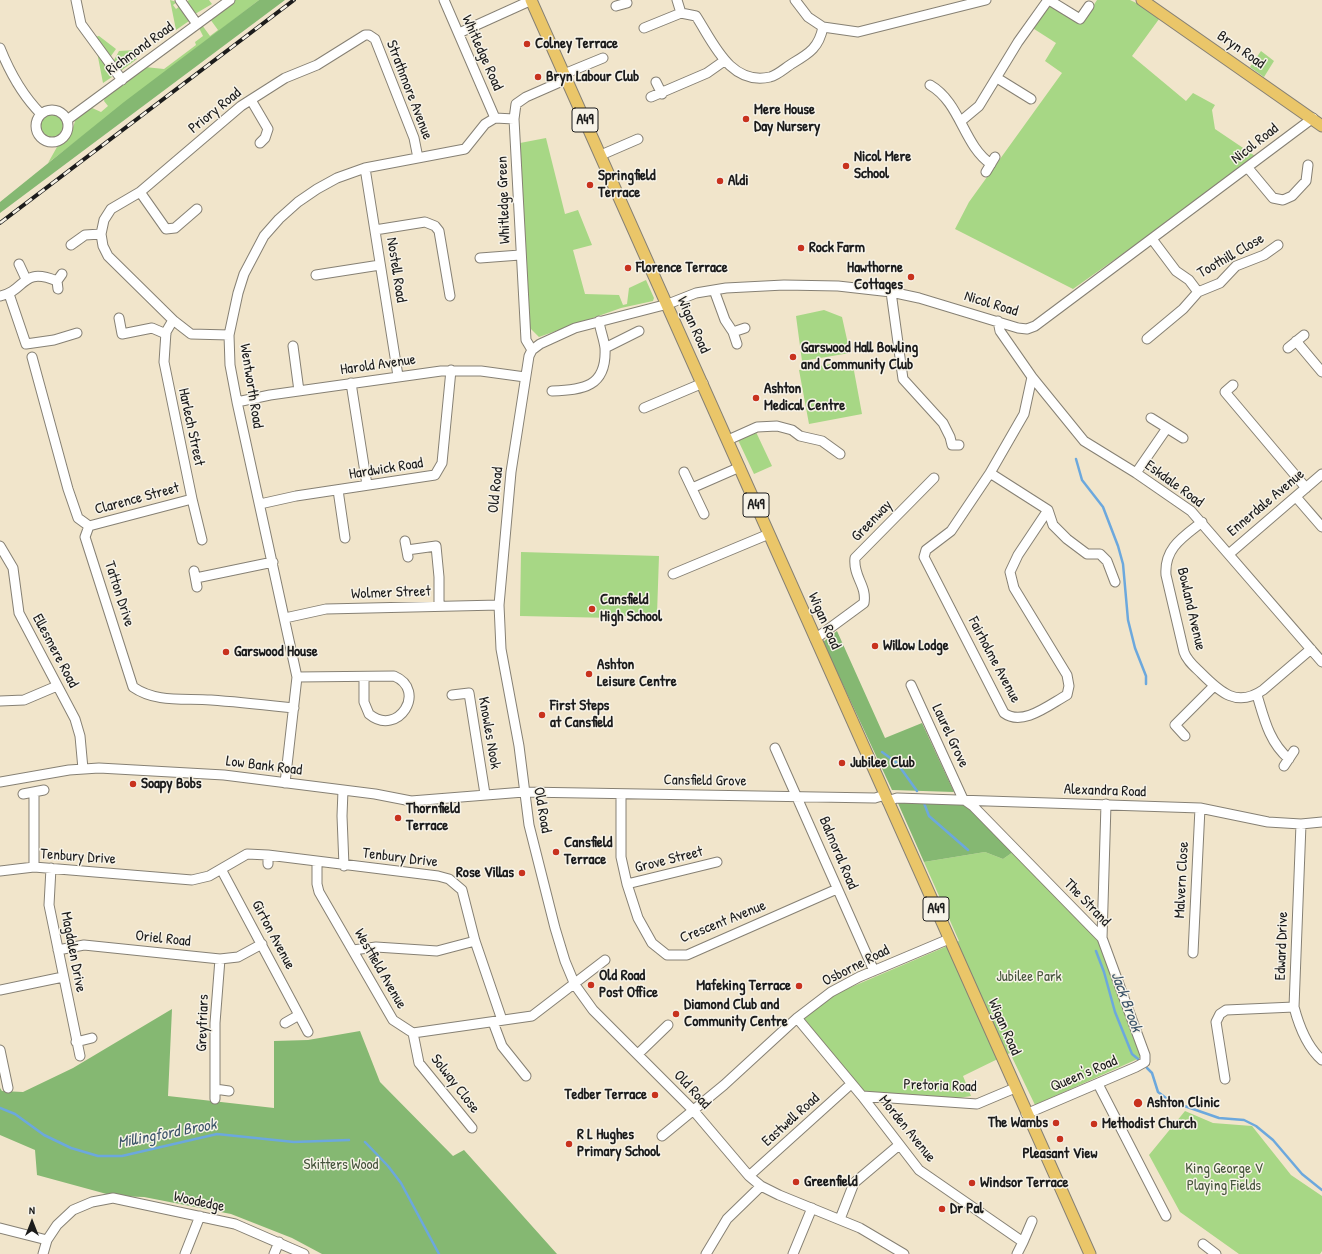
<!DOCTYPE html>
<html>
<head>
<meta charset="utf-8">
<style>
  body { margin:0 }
  #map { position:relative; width:1322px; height:1254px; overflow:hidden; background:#f1e5cb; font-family:"Patrick Hand",sans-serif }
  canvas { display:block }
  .north { position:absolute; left:12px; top:1202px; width:40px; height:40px; -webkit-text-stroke:3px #f7f3e8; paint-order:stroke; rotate:0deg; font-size:11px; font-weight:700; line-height:16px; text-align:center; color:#1c1c1c }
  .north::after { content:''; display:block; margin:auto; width:14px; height:18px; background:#1c1c1c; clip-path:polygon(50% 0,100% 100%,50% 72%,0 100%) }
</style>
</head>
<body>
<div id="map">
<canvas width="1322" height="1254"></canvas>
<div class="north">N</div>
</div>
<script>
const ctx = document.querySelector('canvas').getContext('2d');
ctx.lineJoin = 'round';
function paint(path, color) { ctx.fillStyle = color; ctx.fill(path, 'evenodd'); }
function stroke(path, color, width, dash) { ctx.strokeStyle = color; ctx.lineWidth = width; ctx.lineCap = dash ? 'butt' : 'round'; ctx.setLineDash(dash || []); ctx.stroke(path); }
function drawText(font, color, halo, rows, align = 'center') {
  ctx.font = font + ' "Patrick Hand",sans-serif'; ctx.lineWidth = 3; ctx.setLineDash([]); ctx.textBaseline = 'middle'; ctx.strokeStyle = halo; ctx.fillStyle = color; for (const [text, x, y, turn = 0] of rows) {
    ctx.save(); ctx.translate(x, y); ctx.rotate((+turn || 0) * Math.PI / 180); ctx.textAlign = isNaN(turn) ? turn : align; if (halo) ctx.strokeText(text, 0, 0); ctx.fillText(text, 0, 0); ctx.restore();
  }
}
paint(new Path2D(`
  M170 0 177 2 173 5 176 9 180 6 189 21 176 30Z
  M189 0H209L212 4 195 14 186 2Z
  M235 0H259L48 163 57 147 68 139 71 134 76 118 90 107 101 112 108 106 104 101 105 97 145 67 164 69 196 45 195 42 203 36 199 28 202 25 210 36 218 30 210 19Z
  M1097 0H1130L1162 15 1132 56 1186 101 1193 93 1215 105 1212 110 1215 129 1258 158 1073 289 955 229 969 202 1062 73 1045 61 1056 43 1031 27 1049 2 1083 21Z
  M99 36 116 49 111 56 109 57 94 37Z
  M135 50 137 59 122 70H119L113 62 119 51Z
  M1261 51 1274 61 1264 77 1250 67Z
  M97 52 112 74V77L103 83Z
  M40 127a12 12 0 1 1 24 0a12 12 0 1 1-24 0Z
  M546 138 565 214 578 210 592 245 573 250 585 294 619 295 623 305 627 304 629 288 646 280 654 298 653 301 621 308 539 337 528 326 520 143Z
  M824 310 842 317 850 353 802 361 796 316Z
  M852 360 862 414 809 424 799 370Z
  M756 432 772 466 754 474 738 440Z
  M521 552 659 556 657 614H650V616H621V613H614V618L520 616Z
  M985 852 1003 859 1013 852 1103 941 1142 1057 1035 1105 1010 1053 963 1076 971 1096 953 1099 864 1092 853 1081 803 1018 835 994 959 941 924 862Z
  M1185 1111 1213 1123 1252 1126 1291 1175 1322 1196V1251L1320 1254H1239L1180 1212 1149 1155Z`), '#a7d785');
paint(new Path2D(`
  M259 0H285L0 213V202L124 102Z
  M837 631 885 738 922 723 954 792 892 790 823 642Z
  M897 801 965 805 1013 852 1003 859 985 852 924 862Z
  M172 1009 168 1096 274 1108V1041L308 1040 360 1031 380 1082 453 1156 464 1150 557 1254H322L292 1238 231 1214 144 1197 114 1196 37 1175 35 1150 0 1135V1088L2 1091 23 1092 73 1068Z`), '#85b872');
stroke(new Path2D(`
  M1076 459 1082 480 1103 507 1118 546 1123 564 1128 620 1135 648 1146 676V684
  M882 752 897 763 917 791
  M924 803 929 816 968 850
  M1096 951 1104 972 1115 1012 1132 1054 1138 1059
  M1147 1068 1152 1073 1158 1092 1170 1101 1219 1118 1244 1120 1256 1126 1273 1140 1302 1174 1322 1190
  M0 1108 15 1114 44 1135 71 1148 98 1156H122L217 1134 294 1142 349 1140
  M365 1142 388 1166 401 1183 439 1254`), '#6ca8dd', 2.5);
const minor = new Path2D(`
  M76 0 81 24 122 80
  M180 0 197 24
  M444 0 495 118
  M677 0 681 13 696 16C713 42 730 86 770 77 778 75 786 67 793 63 810 53 819 47 823 27
  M795 0 808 17 823 27 858 32 986 0
  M1049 0 1080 19 1089 6
  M616 6 627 3
  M644 28 681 13
  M459 33 532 0
  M0 48C10 73 22 95 41 114
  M564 74 603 58
  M997 78 1031 99
  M656 82 662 94
  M930 85C961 103 963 145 991 164
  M651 97 707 73 724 61
  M251 100 268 129 265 138 260 143
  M36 126a16 16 0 1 1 32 0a16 16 0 1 1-32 0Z
  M67 120 230 0
  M961 121 979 106 1018 42 1048 0
  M601 155 638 139
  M365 168 398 376
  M1248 168 1273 198 1283 200 1292 196 1306 181 1308 165
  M986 172 995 157
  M140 192 166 229 175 228 197 209
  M375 230 425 222 435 226 439 231 450 296
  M1152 239 1176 271 1189 280 1198 292
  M71 245 85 235 101 234
  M480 258 520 255
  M19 264 26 279
  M316 275 380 265
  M58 289 57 281 62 274
  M714 290 725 320 733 332 737 344
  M891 292 903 379 943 423 950 437 952 445H959
  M9 294 26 344 54 340 77 333
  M0 296C26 291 21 266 57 281
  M119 318 122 334 152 328 166 334
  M173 320 166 332 164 362 192 499 202 540
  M998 321 1000 331 1032 377 1084 441 1136 473 1191 511 1322 662
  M733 332 745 328
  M229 335 191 334 173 320 108 256 103 246 101 234 104 220 111 209 140 192 241 106 285 78 317 65 365 35H369L375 39 414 138 418 158
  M1147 339 1183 309 1198 292 1220 283 1236 266 1264 255 1278 245
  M1296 341 1322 372
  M293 346 299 391
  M605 348 639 331
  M1288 348 1304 335
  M532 350 526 340 514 119 516 104 526 97 567 79
  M32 357 68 489 78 518 89 526 85 537 133 687C156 703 184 698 211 700 239 702 266 705 294 708
  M351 383 367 485
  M1233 385 1225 392 1306 488
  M552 391C583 390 607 387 605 348 604 339 600 330 599 321
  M237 402 270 395 441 371H481L525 377
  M644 408 703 383
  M1151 418 1183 438
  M728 440 757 427 777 426 792 430 800 436 822 441 840 454
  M684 472 704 514
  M990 473 1048 510 1018 555 1010 572 1014 588 1067 675 1069 686 1067 695C1050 704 1023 727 1004 713L924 557 926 550 951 531 990 473 1024 414 1032 377
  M1136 473 1167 428
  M692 488 740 467
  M338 490 345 538
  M1296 497 1322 527
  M260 504 296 496 435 475 442 463 451 370
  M1048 510 1053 525 1067 539 1087 554H1100L1107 561 1115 582
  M1202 522C1183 537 1164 548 1166 575L1184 652C1187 661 1195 667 1202 674 1220 692 1237 708 1263 690L1311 649
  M89 526 192 499
  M405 541 408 557
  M0 546 13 568 19 613 75 719 80 736 83 769
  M407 550 436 546 439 577V606
  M1229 554 1322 474
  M194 571 197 587
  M673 574 769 534
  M196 578 273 562
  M285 618 326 609 499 605
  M815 639 864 603C867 585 853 577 855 558L934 478
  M297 677 394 676C428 690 398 738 369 714L364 702V677
  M911 685 963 799 973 806 1102 938 1145 1055V1062L1136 1067 1026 1114
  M452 695 469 693 485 794
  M1257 695C1264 718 1269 742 1289 759
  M0 701 24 700 57 686
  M1185 736 1175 725 1214 686
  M775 748 874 971
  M1284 766 1294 751
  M0 782 69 770 99 768 224 775 375 794 411 801 524 792 875 798 885 795
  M285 783 297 677 237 402 230 365 229 335 238 293 244 274 264 236 279 219 298 202 317 189 337 178 365 168 465 149 485 124 495 118 514 119
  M343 790 342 816 344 866
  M23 794 44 790
  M621 794V857L627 884 638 918 652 943 667 955H687L837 889
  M887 801 897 798 1200 808 1268 822 1301 824 1322 822
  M1301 824 1294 1007C1299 1026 1307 1047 1322 1060
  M268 855 438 876 449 879 462 890 475 941 502 1020
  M317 861V884L319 892 393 1020 413 1033 532 1016 605 960
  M34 867V792
  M51 868 49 905 80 1056
  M221 869 299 1015
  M0 871 34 867 192 880 209 876 247 854 268 855V864
  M627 884 717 862
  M1102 938 1106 804
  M58 950 84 945 220 959 238 957 262 944
  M353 950 376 947 437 951 475 941
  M1193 953 1200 808
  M0 990 63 977
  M797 1018 862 1096 919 1170 1023 1242 1017 1254
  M493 1022 502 1046 526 1076
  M285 1023 299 1015 308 1032
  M413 1033 419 1063 472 1128
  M76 1042 92 1038
  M0 1050 8 1088
  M638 1054 668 1025
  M1225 1079 1216 1022 1220 1014 1226 1010 1294 1007
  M1098 1084 1166 1216
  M215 1089V1023L220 959
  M862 1096 977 1104 1015 1088
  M215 1099V1089L229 1091
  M662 1136 724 1085 797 1018 831 992 859 977 949 939
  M749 1176 851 1084
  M840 1219 854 1183 899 1145
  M0 1228 47 1240
  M1023 1242 1032 1221
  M1203 1244 1216 1254
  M43 1254 47 1240 57 1225 73 1210 92 1202 113 1198 235 1224 304 1254
  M185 1254 200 1216
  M274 1254 279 1242
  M706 1254 727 1219 761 1186
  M793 1254 812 1208
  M904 1254 860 1228 779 1195 761 1186 749 1176 693 1110 593 1010 575 985 565 961 555 928 529 825 519 746 501 649 499 605 511 472 529 356 532 350 540 344 575 328 668 304 696 293 726 288 784 285 838 286 891 292 919 298 1018 328 1027 329 1035 326 1313 118`);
const major = new Path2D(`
  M531 0 1090 1254
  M1142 0 1322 126`);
stroke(minor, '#868074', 11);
stroke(major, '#868074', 13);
stroke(minor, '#fff', 9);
stroke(major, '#eac669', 11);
const rail = new Path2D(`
  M0 223 294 0`);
stroke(rail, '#1c1c1c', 4);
stroke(rail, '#f7f3e8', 2.5, [8]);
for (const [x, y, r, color] of [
  [527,44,4,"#c8321e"],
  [538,77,4,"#c8321e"],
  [746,119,4,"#c8321e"],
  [846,166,4,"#c8321e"],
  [720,181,4,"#c8321e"],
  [590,185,4,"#c8321e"],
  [801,248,4,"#c8321e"],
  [628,268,4,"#c8321e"],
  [911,277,4,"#c8321e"],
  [793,357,4,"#c8321e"],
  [756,398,4,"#c8321e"],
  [592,609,4,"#c8321e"],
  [875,646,4,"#c8321e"],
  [226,652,4,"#c8321e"],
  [589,674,4,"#c8321e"],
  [542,715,4,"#c8321e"],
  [842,763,4,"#c8321e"],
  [133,784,4,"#c8321e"],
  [398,818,4,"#c8321e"],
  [556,852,4,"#c8321e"],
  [522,873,4,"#c8321e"],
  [591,985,4,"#c8321e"],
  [799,986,4,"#c8321e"],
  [676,1014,4,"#c8321e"],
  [655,1095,4,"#c8321e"],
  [1138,1103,5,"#c8321e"],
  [1056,1123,4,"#c8321e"],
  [1094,1124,4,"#c8321e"],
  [1060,1139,4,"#c8321e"],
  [569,1144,4,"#c8321e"],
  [796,1182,4,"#c8321e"],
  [972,1183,4,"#c8321e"],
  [942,1209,4,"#c8321e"]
]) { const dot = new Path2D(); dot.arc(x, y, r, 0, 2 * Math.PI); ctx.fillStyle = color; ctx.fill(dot); stroke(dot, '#f7f3e8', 1.5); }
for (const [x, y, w] of [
  [585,120,26],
  [756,505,26],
  [936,909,26]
]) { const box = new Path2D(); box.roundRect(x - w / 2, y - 12, w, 24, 3); ctx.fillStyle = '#f7f3e8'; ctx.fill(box); stroke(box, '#1c1c1c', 1); }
drawText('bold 14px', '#1c1c1c', null, [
  ["A49",585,120],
  ["A49",756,505],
  ["A49",936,909]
]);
drawText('bold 15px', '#1c1c1c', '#f7f3e8', [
  ["Colney Terrace",535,44],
  ["Bryn Labour Club",546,77],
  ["Mere House",754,110],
  ["Day Nursery",754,127],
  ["Nicol Mere",854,157],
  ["School",854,174],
  ["Springfield",598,176],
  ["Terrace",598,193],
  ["Aldi",728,181],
  ["Rock Farm",809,248],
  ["Florence Terrace",636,268],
  ["Hawthorne",903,268,"right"],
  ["Cottages",903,285,"right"],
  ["Garswood Hall Bowling",801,348],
  ["and Community Club",801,365],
  ["Ashton",764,389],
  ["Medical Centre",764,406],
  ["Cansfield",600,600],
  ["High School",600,617],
  ["Willow Lodge",883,646],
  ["Garswood House",234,652],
  ["Ashton",597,665],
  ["Leisure Centre",597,682],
  ["First Steps",550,706],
  ["at Cansfield",550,723],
  ["Jubilee Club",850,763],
  ["Soapy Bobs",141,784],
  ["Thornfield",406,809],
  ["Terrace",406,826],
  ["Cansfield",564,843],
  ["Terrace",564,860],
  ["Rose Villas",514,873,"right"],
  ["Old Road",599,976],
  ["Post Office",599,993],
  ["Mafeking Terrace",791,986,"right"],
  ["Diamond Club and",684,1005],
  ["Community Centre",684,1022],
  ["Tedber Terrace",647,1095,"right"],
  ["Ashton Clinic",1147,1103],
  ["The Wambs",1048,1123,"right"],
  ["Methodist Church",1102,1124],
  ["R L Hughes",577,1135],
  ["Primary School",577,1152],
  ["Pleasant View",1060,1154,"center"],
  ["Greenfield",804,1182],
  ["Windsor Terrace",980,1183],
  ["Dr Pal",950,1209]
], 'left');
drawText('15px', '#1c1c1c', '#f7f3e8', [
  ["Richmond Road",140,49,-36],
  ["Bryn Road",1241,50,35],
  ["Whitledge Road",482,53,66],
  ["Strathmore Avenue",409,90,69],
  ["Priory Road",215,111,-39],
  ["Nicol Road",1255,144,-38],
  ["Whitledge Green",504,200,-92],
  ["Toothill Close",1231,256,-30],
  ["Nostell Road",396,270,81],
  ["Nicol Road",991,304,17],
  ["Wigan Road",693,325,66],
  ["Harold Avenue",378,365,-8],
  ["Wentworth Road",251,386,81],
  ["Harlech Street",191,427,78],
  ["Hardwick Road",386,469,-9],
  ["Eskdale Road",1174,484,36],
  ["Old Road",496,490,-84],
  ["Clarence Street",137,499,-15],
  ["Ennerdale Avenue",1266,503,-40],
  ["Greenway",872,521,-46],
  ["Wolmer Street",391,593,-2],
  ["Tatton Drive",119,594,72],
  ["Bowland Avenue",1191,609,77],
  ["Wigan Road",824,621,66],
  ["Ellesmere Road",55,651,62],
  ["Fairholme Avenue",994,660,62],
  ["Knowles Nook",489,733,80],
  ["Laurel Grove",950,736,65],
  ["Low Bank Road",264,766,7],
  ["Cansfield Grove",705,781,1],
  ["Alexandra Road",1105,791,2],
  ["Old Road",542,810,80],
  ["Balmoral Road",838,853,67],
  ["Tenbury Drive",78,857,4],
  ["Tenbury Drive",400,858,7],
  ["Grove Street",669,860,-14],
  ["Malvern Close",1182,880,-87],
  ["The Strand",1087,903,46],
  ["Crescent Avenue",723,922,-22],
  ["Girton Avenue",273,935,62],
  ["Oriel Road",163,939,6],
  ["Edward Drive",1282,946,-88],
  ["Magdalen Drive",73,952,79],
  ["Osborne Road",856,966,-27],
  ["Westfield Avenue",380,969,60],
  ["Greyfriars",203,1023,-88],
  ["Wigan Road",1004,1027,66],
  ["Queen's Road",1084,1074,-23],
  ["Solway Close",455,1084,52],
  ["Pretoria Road",940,1086,2],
  ["Old Road",692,1090,47],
  ["Eastwell Road",791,1120,-42],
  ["Morden Avenue",907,1129,51],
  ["Woodedge",199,1202,12]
]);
drawText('15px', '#46543c', '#f7f3e8', [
  ["Jubilee Park",1029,977],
  ["Skitters Wood",341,1165],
  ["King George V",1224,1169],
  ["Playing Fields",1224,1186]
]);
drawText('italic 16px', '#3c5469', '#f7f3e8', [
  ["Jack Brook",1126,1002,70],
  ["Millingford Brook",167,1134,-11]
]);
</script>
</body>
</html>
